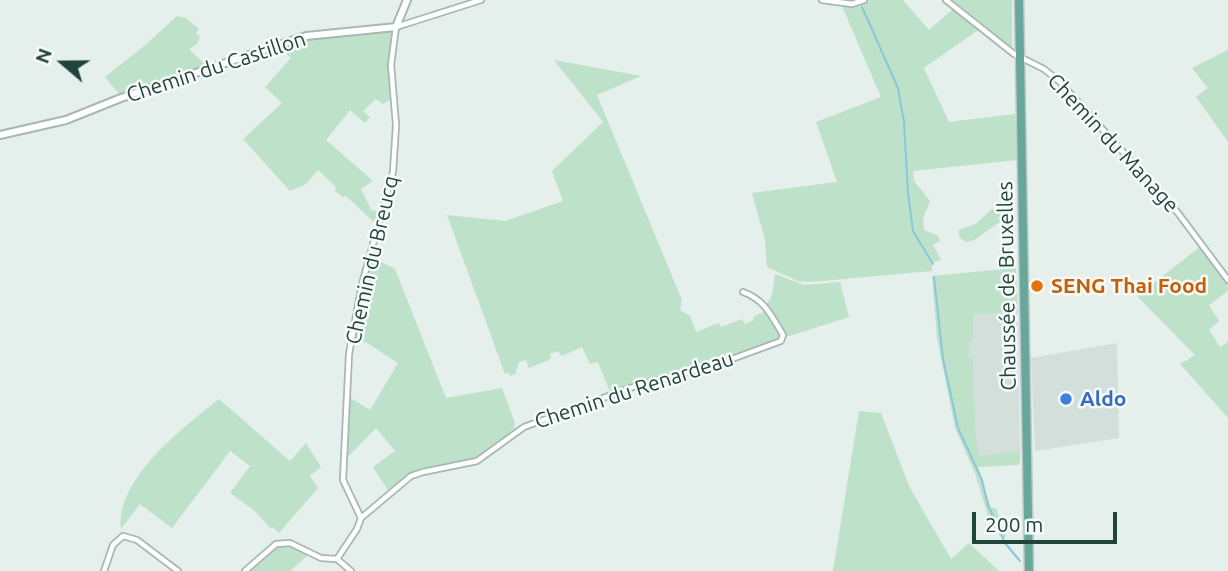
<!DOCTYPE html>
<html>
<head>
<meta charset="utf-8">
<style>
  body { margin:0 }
  #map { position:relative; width:1228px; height:571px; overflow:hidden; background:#e5efeb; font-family:Ubuntu,sans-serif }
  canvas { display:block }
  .north { position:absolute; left:28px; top:28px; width:70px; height:70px; -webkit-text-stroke:5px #f6fbf9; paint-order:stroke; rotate:290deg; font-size:19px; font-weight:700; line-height:28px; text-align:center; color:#22433c }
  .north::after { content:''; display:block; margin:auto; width:24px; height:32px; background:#22433c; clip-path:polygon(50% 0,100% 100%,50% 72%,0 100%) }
  .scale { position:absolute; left:972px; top:512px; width:145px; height:32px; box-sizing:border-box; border:4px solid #22433c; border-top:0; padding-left:9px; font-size:21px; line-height:24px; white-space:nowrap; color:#22433c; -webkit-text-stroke:5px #f6fbf9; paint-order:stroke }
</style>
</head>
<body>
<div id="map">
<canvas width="1228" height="571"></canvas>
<div class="north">N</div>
<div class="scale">200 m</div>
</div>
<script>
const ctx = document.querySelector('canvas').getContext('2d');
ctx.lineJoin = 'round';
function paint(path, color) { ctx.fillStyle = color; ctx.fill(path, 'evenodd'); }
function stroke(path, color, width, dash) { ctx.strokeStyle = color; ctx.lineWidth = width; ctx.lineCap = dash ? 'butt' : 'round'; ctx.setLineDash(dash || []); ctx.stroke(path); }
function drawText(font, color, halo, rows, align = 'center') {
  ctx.font = font + ' Ubuntu,sans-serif'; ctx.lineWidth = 5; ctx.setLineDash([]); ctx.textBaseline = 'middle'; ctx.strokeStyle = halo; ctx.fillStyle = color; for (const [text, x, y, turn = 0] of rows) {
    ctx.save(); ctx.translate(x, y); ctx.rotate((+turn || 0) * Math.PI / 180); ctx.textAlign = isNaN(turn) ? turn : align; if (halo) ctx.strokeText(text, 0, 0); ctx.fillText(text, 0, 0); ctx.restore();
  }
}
paint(new Path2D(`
  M1018 313 1020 450 980 456 976 437 973 359 969 358V342L973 341 972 314Z
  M1117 343 1119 438 1035 451 1031 358Z`), '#d3dfda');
paint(new Path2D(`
  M870 0H903L929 30 953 9 978 30 924 68 949 122 1015 114 1017 160 913 171 914 181 930 201 923 219 924 230 938 236 940 241 933 245 941 260 932 263V271L811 282 798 281 767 267 765 240 752 193 837 182 816 122 881 97 842 6 859 5Z
  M953 0H1012V48Z
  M177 16 186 18 199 29 196 33 200 37 196 45 189 49 207 66 120 95 105 77 144 46Z
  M390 31 392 34 388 62 390 100 383 104 376 99 363 111 370 117 365 123 350 110 326 140 373 181 361 189 371 210 380 212 376 224 346 196 343 197 335 191 336 187 318 170 306 184 290 191 243 139 282 103 265 87 291 58 287 55 286 46 323 36Z
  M1228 50V142L1196 97 1208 88 1192 68Z
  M554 60 641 76 597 95 682 300 680 310 690 316 696 332 719 323 721 327 742 319 745 324 754 320 753 317 767 310 781 338 708 364 610 392 598 362 590 364 582 347 562 356 558 351 550 354 551 359 529 368 526 360 519 362 515 374 510 376 509 373 505 374 447 215 505 221 563 201 552 171 603 122Z
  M992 209 1005 211 1003 220 974 240 966 242 959 237V230L976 224Z
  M1200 247 1228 286V291L1209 305 1219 321 1209 330 1220 347 1228 342V418L1180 364 1195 355 1137 296Z
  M373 258 395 269 446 398 502 388 515 423 514 429 479 458 418 471 390 493 373 467 395 451 376 428 346 459 349 397 370 410 398 363 367 343 355 339 365 283Z
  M1016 268 1018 313 973 314V342H969V358H973L976 437 980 456 1020 450V462L1018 465 978 467 991 508H996L1006 536 1004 539 992 529 975 473 955 428 937 338 932 276Z
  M775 274 804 285 840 282 849 317 786 337 767 304 772 295Z
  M219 399 290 461 306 443 321 467 310 476 318 488 279 533 273 527 271 529 255 511 230 493 250 466 230 451 172 528 140 504 121 529C116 478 183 428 219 399Z
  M859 411 881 413 910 488 951 559 969 543 999 571H833Z
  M284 544 308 555 290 571H251L272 551Z`), '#bde1c9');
stroke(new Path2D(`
  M862 7 898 88 904 122 908 193 913 231 933 264
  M934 277 943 359 958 428 982 480 988 505 1005 543 1020 561`), '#8ac8d7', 2);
const minor = new Path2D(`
  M822 0 852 4 864 0
  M946 0 1014 54 1044 69 1060 82 1178 213 1228 280
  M361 518 411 476 423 472 477 461 524 427 633 387 721 363 781 341 783 335C771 315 765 300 743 292
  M337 559 357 529 361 518 343 480 349 354 362 284 393 172 396 125 391 65 396 27 481 0
  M104 571 113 545 123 536 137 540 178 571
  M245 571 276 544 290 543 321 558 337 559 351 571`);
const tertiary = new Path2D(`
  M0 135 66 120 121 98 306 36 396 27 407 0`);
const primary = new Path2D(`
  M1019 0 1029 571`);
stroke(minor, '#a7b8b3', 8);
stroke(tertiary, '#a7b8b3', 10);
stroke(primary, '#c1cac8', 11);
stroke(minor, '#fff', 4.5);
stroke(tertiary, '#fff', 6);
stroke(primary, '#67a89a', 8);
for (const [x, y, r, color] of [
  [1037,286,7,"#e8710a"],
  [1066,399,7,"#3f7fe0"]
]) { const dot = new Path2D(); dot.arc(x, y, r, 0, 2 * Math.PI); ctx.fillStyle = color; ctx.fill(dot); stroke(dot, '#f6fbf9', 2.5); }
drawText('21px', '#22433c', '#f6fbf9', [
  ["Chemin du Castillon",216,67,-18],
  ["Chemin du Manage",1113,143,47],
  ["Chemin du Breucq",372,260,-77],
  ["Chaussée de Bruxelles",1007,286,-91],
  ["Chemin du Renardeau",634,390,-18]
]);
drawText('bold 21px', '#c56008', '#f6fbf9', [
  ["SENG Thai Food",1051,286]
], 'left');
drawText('bold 21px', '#366cbe', '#f6fbf9', [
  ["Aldo",1080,399]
], 'left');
</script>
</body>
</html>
